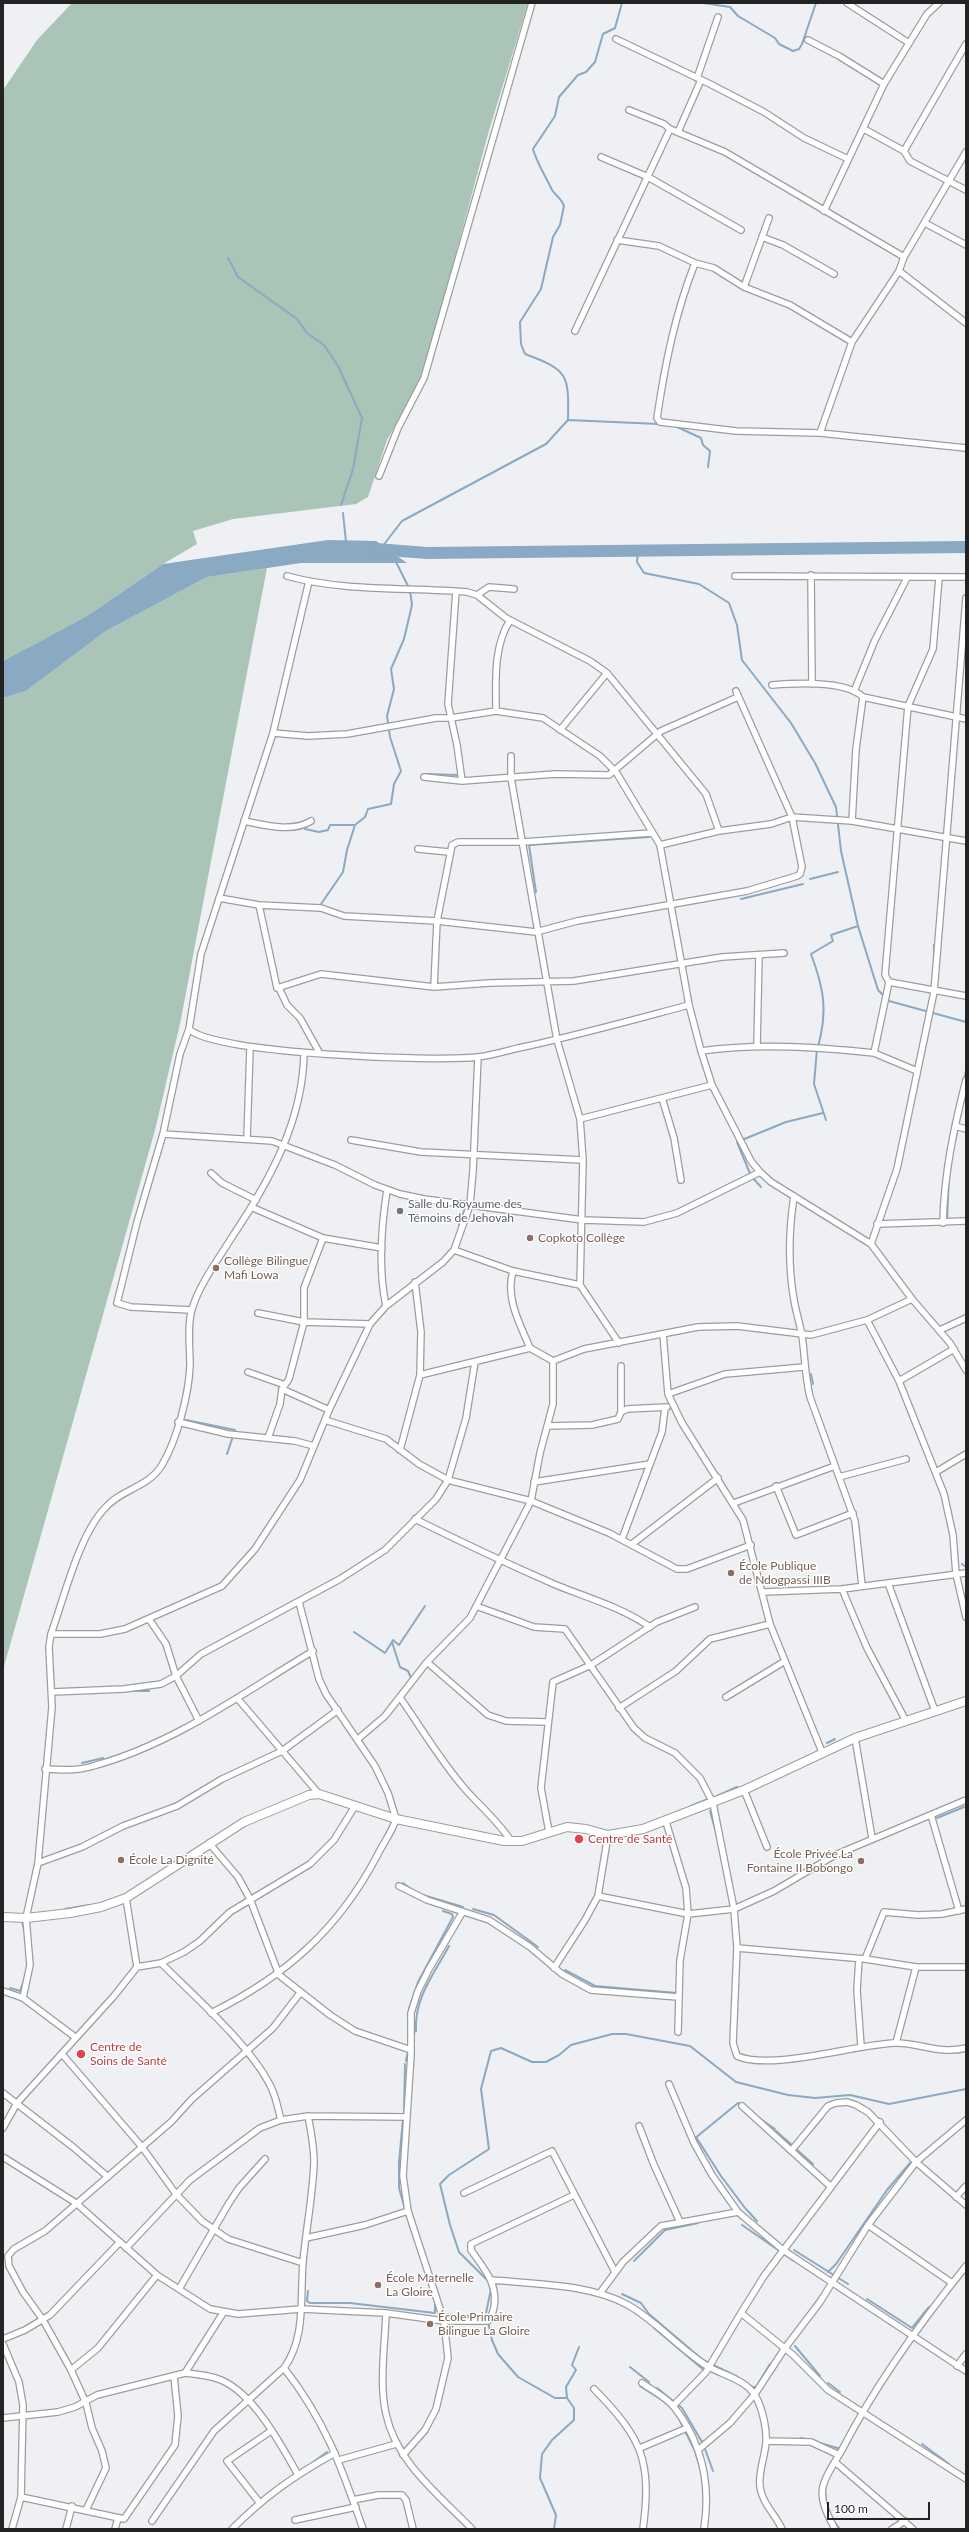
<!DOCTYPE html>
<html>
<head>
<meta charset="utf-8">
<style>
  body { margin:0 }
  #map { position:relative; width:969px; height:2532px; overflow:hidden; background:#eff0f3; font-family:Lato,sans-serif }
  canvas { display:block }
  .frame { position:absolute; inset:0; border:4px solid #232324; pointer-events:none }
  .scale { position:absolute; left:827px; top:2502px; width:103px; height:18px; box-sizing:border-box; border:2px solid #232324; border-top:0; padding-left:5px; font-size:12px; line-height:14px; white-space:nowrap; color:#232324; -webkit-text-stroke:3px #fff; paint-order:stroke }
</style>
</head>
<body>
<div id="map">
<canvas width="969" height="2532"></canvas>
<div class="frame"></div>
<div class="scale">100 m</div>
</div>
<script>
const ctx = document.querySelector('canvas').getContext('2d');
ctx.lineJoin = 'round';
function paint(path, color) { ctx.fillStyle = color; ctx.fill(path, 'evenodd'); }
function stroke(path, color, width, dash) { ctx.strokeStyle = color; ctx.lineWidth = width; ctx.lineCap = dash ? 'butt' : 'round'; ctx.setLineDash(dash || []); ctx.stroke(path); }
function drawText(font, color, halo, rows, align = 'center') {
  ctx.font = font + ' Lato,sans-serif'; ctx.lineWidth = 3; ctx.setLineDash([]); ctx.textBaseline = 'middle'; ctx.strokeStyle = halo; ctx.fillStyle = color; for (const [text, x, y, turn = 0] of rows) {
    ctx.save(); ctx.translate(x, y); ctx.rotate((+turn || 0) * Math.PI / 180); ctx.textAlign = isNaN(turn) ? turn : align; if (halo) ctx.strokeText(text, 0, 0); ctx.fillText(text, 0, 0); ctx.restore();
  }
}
paint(new Path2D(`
  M72 3H528L488 134 422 380 387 440 368 497 356 504 233 519 193 531 197 544 163 564 87 616 3 661V90L37 40Z
  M267 568 180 1024 155 1130 3 1670V698L26 691 106 631 207 577Z`), '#aac5b7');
paint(new Path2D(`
  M328 540 376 541 407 563H301L207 577 106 631 26 691 3 698V661L87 616 163 564Z`), '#8aa9c2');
stroke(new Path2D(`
  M703 3 730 7 738 16 775 38 779 44 793 51 799 49 802 44 816 3
  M228 258 238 277 297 319 307 333 324 345 338 366 362 418 353 469 341 505
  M568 420 659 424
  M675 426 701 438 703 445 710 451 708 467
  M343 513 346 542
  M382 547 402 521 546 444 568 420C569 374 568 370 525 354L521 344 520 322 541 289 553 237 560 225 564 206C562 199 556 196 552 190 547 179 536 161 533 149L555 116 559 97 578 75 586 72 595 62 603 34 615 28 622 3
  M638 549 637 562 644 573 699 584 729 603 737 625 742 660 791 723 815 763 836 807 841 851 858 926 878 990 889 1001 966 1022
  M424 774 459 775
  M305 829 319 832 328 830 330 825H355
  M810 879 838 872
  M536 892 529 845 649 837
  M741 899 803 884
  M319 907 343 872 347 850 355 825 365 817 368 809 391 804 394 784 401 771 390 737 387 716 394 689 391 669 404 639 412 605 410 590 396 562
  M934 945V956
  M818 1047C828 1010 824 989 811 954L833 941 831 935 858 926
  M817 1049 814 1084 826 1120
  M964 1080 966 1071
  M960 1118 963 1099
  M955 1141 958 1128
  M945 1167 955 1117
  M950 1171 951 1159
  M761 1187 751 1176 737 1142 786 1122 823 1113
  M947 1220 949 1177
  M459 1225 465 1208
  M811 1374 813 1384
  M186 1420 235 1430 227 1454
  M962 1564 966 1567
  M502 1612 514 1617
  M354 1632 385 1653 392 1642
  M392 1642 393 1640 399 1645 425 1606
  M392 1642 400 1667 408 1671 411 1678
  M127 1691H149
  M827 1743 835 1739
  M82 1763 103 1758
  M717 1796 737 1787
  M691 1806 708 1799
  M710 1811 717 1836
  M937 1818 964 1807
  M868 1844 889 1835
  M403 1883 411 1889
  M423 1895 463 1907
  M65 1909 89 1905
  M473 1909 494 1915 538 1947
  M3 1921H11
  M22 1921 25 1934
  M565 1970 595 1986 677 1993
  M10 1988 20 1991 24 1980
  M409 2009 418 1982 453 1917 452 1914 443 1911
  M408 2014V2026
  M414 2032 416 2031C414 1998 434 1974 449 1946
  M406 2061 408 2051
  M404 2114 405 2064
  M759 2118 775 2129
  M403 2119 399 2162V2188L405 2209
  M776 2131 793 2146
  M696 2137 721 2176 745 2208
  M694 2139 738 2103 742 2104
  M813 2164 796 2149 822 2118
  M746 2209 757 2221
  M742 2225 794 2261
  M794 2250 848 2284
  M634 2261 665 2230 698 2223
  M828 2272 836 2264 887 2190 910 2163
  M308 2291 307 2301 310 2303H350L435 2313V2300
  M622 2294 641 2303 649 2314 703 2360 738 2377
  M867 2299 912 2328 929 2307
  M443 2314 482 2317
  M804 2319 821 2295
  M654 2328 705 2371
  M795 2346 820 2376
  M630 2367 649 2382
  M828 2383 840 2392
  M640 2386 665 2402
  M751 2387H756L770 2364
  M657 2388 682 2408 702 2442 705 2441
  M567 2398H555L518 2377 498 2354 492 2340 486 2313 491 2289 488 2281 459 2252 450 2225 440 2184 449 2175 489 2149 481 2089 491 2051 501 2048 532 2062H546L559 2055 571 2045 612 2034H626L690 2046 736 2082 788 2095 815 2098 850 2095 889 2104 966 2089
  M850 2407 855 2411
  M679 2419 695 2451 700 2468
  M801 2438 808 2440
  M816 2442 841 2449
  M922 2444 949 2464
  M705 2449 713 2471
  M312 2463 327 2452
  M825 2485 826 2504
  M832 2519 840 2529
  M554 2529 556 2515 540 2478 542 2454 552 2440 574 2420V2408L567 2398 566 2387 576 2370 572 2365 579 2347`), '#8aa9c2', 2);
stroke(new Path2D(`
  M376 549 427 553 966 547`), '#8aa9c2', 12);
const street = new Path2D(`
  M847 3 909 43
  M616 39 710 84 764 112 804 138 848 159
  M808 40 839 56 884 84
  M966 44 904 151 910 161 966 190
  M697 78 718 17
  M629 110 664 124 670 129
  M864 129 904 151
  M678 132 701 80
  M601 157 648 177 741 230
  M824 211 884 84 927 14 939 3
  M925 223 966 245
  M762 237 783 245 834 274
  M617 240 659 246 695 263 714 268 744 287 790 305 852 342
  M695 263C675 314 665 364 657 418L660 422 736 431 820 433 966 448
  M899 271 966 323
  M744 287 769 218
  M575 331 670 129 725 152 904 257
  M820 433 852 342 899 271 904 257 966 152
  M379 476 398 428 424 378 532 3
  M811 575 812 684
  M287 576C345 592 408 587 467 592L477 595 489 587 514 589
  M735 576 966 577
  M939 578 933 649 908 706 885 975 889 982 966 996
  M309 581 273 733 201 954 189 1029C213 1054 438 1062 478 1057 495 1055 512 1049 528 1046 582 1034 636 1019 689 1005
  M456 591 448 704 457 745 462 781
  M477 595 506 618 590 661 607 673 706 794 719 831
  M772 685C796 683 845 680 863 697L966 719
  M855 689 875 640 907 578
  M496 711C496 680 493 648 510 620
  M560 730 607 673
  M273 733 308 736 347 734 436 718H451L496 711 543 718 600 756 616 772 660 845 689 1005 701 1051 712 1085 751 1161 760 1172 771 1182 871 1244 912 1299 950 1343 966 1370
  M511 756V778L557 1040 580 1119 583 1160 580 1285
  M424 777 462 781 555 774 609 775 661 731 738 697 737 694
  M244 821C265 825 292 833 311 821
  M852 821 856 749 863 697
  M660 845 719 831 771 824 792 817 852 821 966 841
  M418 849 449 852
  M219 898 259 905 321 908 344 916 437 921 536 932 577 921 747 891 797 876 800 874 802 867 792 817 736 691
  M259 905 277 988 321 974 434 987 489 983 574 981 722 957 784 953
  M889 982 874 1053 917 1071
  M434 987 437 921 452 845 458 842H523L651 833
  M279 988 287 1005 300 1018 319 1052
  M189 1029 180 1054 163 1134 137 1222 117 1303 131 1307 191 1310
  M757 1046 759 955
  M701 1051C759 1043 817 1047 874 1053
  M662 1098 674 1138 681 1180
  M580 1119 712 1085
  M955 1126 966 1129
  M163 1134 272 1141 335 1165 375 1185 400 1194 424 1199 583 1220 644 1222 677 1213 760 1172
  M247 1139 250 1048
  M351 1140 421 1152 583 1160
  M211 1173 222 1183 256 1200
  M794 1196C789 1229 788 1266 794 1300 796 1312 800 1324 802 1336 805 1357 805 1376 810 1397L855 1521 862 1586
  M251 1207 323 1238
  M943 1223C944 1174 954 1127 966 1080
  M877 1224 966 1221
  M871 1244 897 1169 934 992 966 598
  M454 1250 513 1271 580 1285 619 1343
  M513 1271C505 1298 520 1324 530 1348
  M386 1306C378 1268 381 1228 387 1190
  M258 1313 304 1322 370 1324
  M867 1320 899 1381 944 1494 953 1535 956 1574 966 1617
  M940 1330 966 1318
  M663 1334 668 1394 682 1423 743 1520 770 1624 822 1752
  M248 1372 285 1385
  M420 1375 530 1348 553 1361 584 1349 698 1327 737 1326 811 1335 867 1320 912 1299
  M899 1381 954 1349
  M668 1394 725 1374 804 1367
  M329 1410 282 1389 289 1379 304 1322V1288L323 1238 382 1248
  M621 1412V1366
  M325 1420 386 1439 419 1464 448 1480 531 1501 609 1533 677 1569H687L751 1545
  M178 1422 228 1434 295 1441 314 1446
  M548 1426 592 1425 618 1419 621 1412 627 1409 667 1407
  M268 1438 280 1404 282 1389
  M400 1450 420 1375 421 1332 415 1282
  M936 1472 966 1454
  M839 1477 906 1459
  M534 1482 650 1464
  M776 1486 796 1535 853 1513
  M734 1503 835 1466
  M415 1519C461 1542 508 1564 556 1585 588 1598 621 1607 650 1627
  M622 1539 662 1432 665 1408
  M632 1544 718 1478
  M888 1583 935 1711
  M842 1589 867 1648 906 1721
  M763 1592 842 1589 966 1573
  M476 1606 534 1627 565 1629 634 1728 645 1738 675 1753 700 1778 713 1803 734 1909 737 1948 733 2043 737 2056C771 2071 853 2045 894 2043 919 2042 938 2055 966 2048
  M149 1619 166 1644 176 1676 199 1721
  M51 1634H100L125 1629 222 1586 255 1549 300 1480 329 1410 370 1324 386 1306 443 1262 454 1250 470 1205 473 1171 478 1057
  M427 1662 488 1715 506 1721 547 1722
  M52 1692 124 1689 161 1684 176 1676 201 1654 340 1579 385 1550 436 1499 448 1480 466 1418 475 1362
  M726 1697 785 1661
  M238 1699 319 1794
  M401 1699C422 1729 440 1760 465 1789 481 1807 498 1821 511 1841
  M619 1708 676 1671 710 1639 770 1624
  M855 1738 872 1838
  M358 1739 385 1716 427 1662 470 1618 531 1501 540 1453 553 1404V1361
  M45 1769C61 1770 78 1771 93 1766 174 1744 243 1693 313 1651
  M744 1790 767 1847
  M931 1815 959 1911
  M666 1822 686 1888 688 1914 680 1960 678 2032
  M549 1832 541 1788 553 1682 591 1665 657 1622 695 1607
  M209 1843 238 1877 250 1899 279 1975 330 2015 355 2031 411 2050
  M38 1863 82 1847 123 1826 177 1806 222 1779 282 1751 338 1710
  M399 1886 427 1900 489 1920 530 1947 562 1974 591 1990 678 1997
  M598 1896 688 1914 734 1909 774 1891 835 1855 966 1800
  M126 1898 137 1967
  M737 1948 865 1959 916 1967H966
  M859 1959 857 1990 861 2046
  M865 1959 884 1912 918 1915 942 1914 966 1909
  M161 1963C195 1997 251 2046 271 2087 276 2097 278 2109 281 2120
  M554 1968 585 1920 598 1896 608 1835
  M3 1991 23 1998 75 2037
  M23 1998 30 1965 26 1918 38 1863 52 1707 49 1647 51 1634C64 1598 79 1535 105 1508 121 1489 148 1488 162 1465 177 1440 189 1394 190 1365 190 1347 187 1325 192 1309 200 1283 218 1260 232 1237 269 1182 303 1121 304 1053
  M211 2013C286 1976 339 1929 378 1854 384 1842 392 1832 396 1819L388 1793 375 1766 326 1694 319 1679 299 1602
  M896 2043 916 1967
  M62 2054 142 2147 176 2194 202 2221 228 2239 303 2263
  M669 2084 694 2143 712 2175 738 2212 783 2250 966 2371
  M3 2093 73 2147 108 2177
  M742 2106 830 2186
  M880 2122 764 2276 741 2313 793 2355 828 2390 966 2479
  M639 2126 654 2165 680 2222
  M3 2128 17 2103 114 1996 137 1967 161 1963 184 1952 200 1941 230 1912 310 1864 334 1840 355 1806
  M791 2151 828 2106 836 2103 847 2102 856 2105 868 2112 916 2162 966 2205
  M3 2157 76 2203 157 2275 210 2309 238 2314 301 2309 386 2313 444 2321H488C492 2317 493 2312 494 2307 498 2283 484 2269 471 2250V2244L574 2195
  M464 2193 552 2151 615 2272
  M956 2197 966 2186
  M868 2225 952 2283
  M306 2238 365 2225 408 2211
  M126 2248 190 2180 260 2128 281 2120 308 2116 407 2117
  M492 2280C535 2284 590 2284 628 2305 656 2321 679 2348 707 2366 724 2376 750 2380 758 2401 763 2412 767 2430 766 2442 765 2457 758 2472 760 2487 762 2503 775 2514 782 2529
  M179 2289 229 2203 239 2188 265 2159
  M600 2293 623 2262 661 2226 738 2212
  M386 2313C385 2344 379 2384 386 2414 396 2462 439 2495 472 2529
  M3 2339 25 2330 50 2315 120 2242
  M3 2344 19 2382 23 2405 21 2497 12 2529
  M957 2366 966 2354
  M284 2368C326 2422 341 2466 363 2529
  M71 2370 98 2348 157 2275
  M185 2373C197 2374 209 2375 221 2380 254 2394 280 2443 297 2473
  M642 2383C652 2390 667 2398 674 2407 703 2444 711 2484 704 2529
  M594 2389C642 2438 652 2460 643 2529
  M673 2406 706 2372 741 2313
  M3 2418 58 2412 75 2407 97 2395 185 2373 223 2313
  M766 2441 811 2442 839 2455
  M640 2448 687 2428
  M698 2450 730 2423 755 2394 785 2348 820 2302 868 2225 916 2162 966 2120
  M403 2455 425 2430 436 2409 448 2358 444 2321 408 2211 403 2176 411 2055V2013L418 1991 429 1969 462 1913
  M339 2460 396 2444
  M835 2462 913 2529
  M21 2497 124 2519 175 2445 178 2416 174 2376
  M353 2500 378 2495H402L406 2500 413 2529
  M259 2502 227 2461 271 2431
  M86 2510 106 2468 102 2451 92 2428 86 2403 71 2370 43 2320 23 2292 9 2266 8 2256 14 2249 45 2231 171 2122 192 2099 273 2028 300 1993
  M295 2520 356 2507
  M152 2521 214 2431 284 2368C306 2338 300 2298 303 2262 306 2229 313 2195 314 2162 314 2147 311 2131 308 2116
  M66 2529 72 2506
  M115 2529 118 2518
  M232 2529C264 2497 295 2475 335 2453
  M835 2529C828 2516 818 2498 824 2483 828 2471 837 2459 843 2448 877 2382 920 2323 966 2266
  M892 2529 905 2521`);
const secondary = new Path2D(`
  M3 1917 26 1918 70 1913 101 1907 126 1898 244 1822 309 1795 319 1794 396 1819 504 1841H522L567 1827 586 1829 608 1835 643 1829 744 1790 855 1738 966 1701`);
stroke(street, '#9c9d9f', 8);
stroke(secondary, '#9c9d9f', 10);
stroke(street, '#fff', 5.5);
stroke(secondary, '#fff', 8);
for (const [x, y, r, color] of [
  [400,1211,4,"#6b7280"],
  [530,1238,4,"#8d6e63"],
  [216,1268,4,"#8d6e63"],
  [731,1573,4,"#8d6e63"],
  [579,1839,5,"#e0444e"],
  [121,1860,4,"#8d6e63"],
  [861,1861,4,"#8d6e63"],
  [81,2054,5,"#e0444e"],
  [378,2285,4,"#8d6e63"],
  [430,2324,4,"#8d6e63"]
]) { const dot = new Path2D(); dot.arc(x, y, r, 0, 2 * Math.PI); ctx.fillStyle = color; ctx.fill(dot); stroke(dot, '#fff', 1.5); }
drawText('12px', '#5b616d', '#fff', [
  ["Salle du Royaume des",408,1204],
  ["Témoins de Jehovah",408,1218]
], 'left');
drawText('12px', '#785e54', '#fff', [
  ["Copkoto Collège",538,1238],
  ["Collège Bilingue",224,1261],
  ["Mafi Lowa",224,1275],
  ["École Publique",739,1566],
  ["de Ndogpassi IIIB",739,1580],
  ["École Privée La",853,1854,"right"],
  ["Fontaine II Bobongo",853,1868,"right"],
  ["École La Dignité",129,1860],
  ["École Maternelle",386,2278],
  ["La Gloire",386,2292],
  ["École Primaire",438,2317],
  ["Bilingue La Gloire",438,2331]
], 'left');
drawText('12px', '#be3a42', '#fff', [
  ["Centre de Santé",588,1839],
  ["Centre de",90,2047],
  ["Soins de Santé",90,2061]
], 'left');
</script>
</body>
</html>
